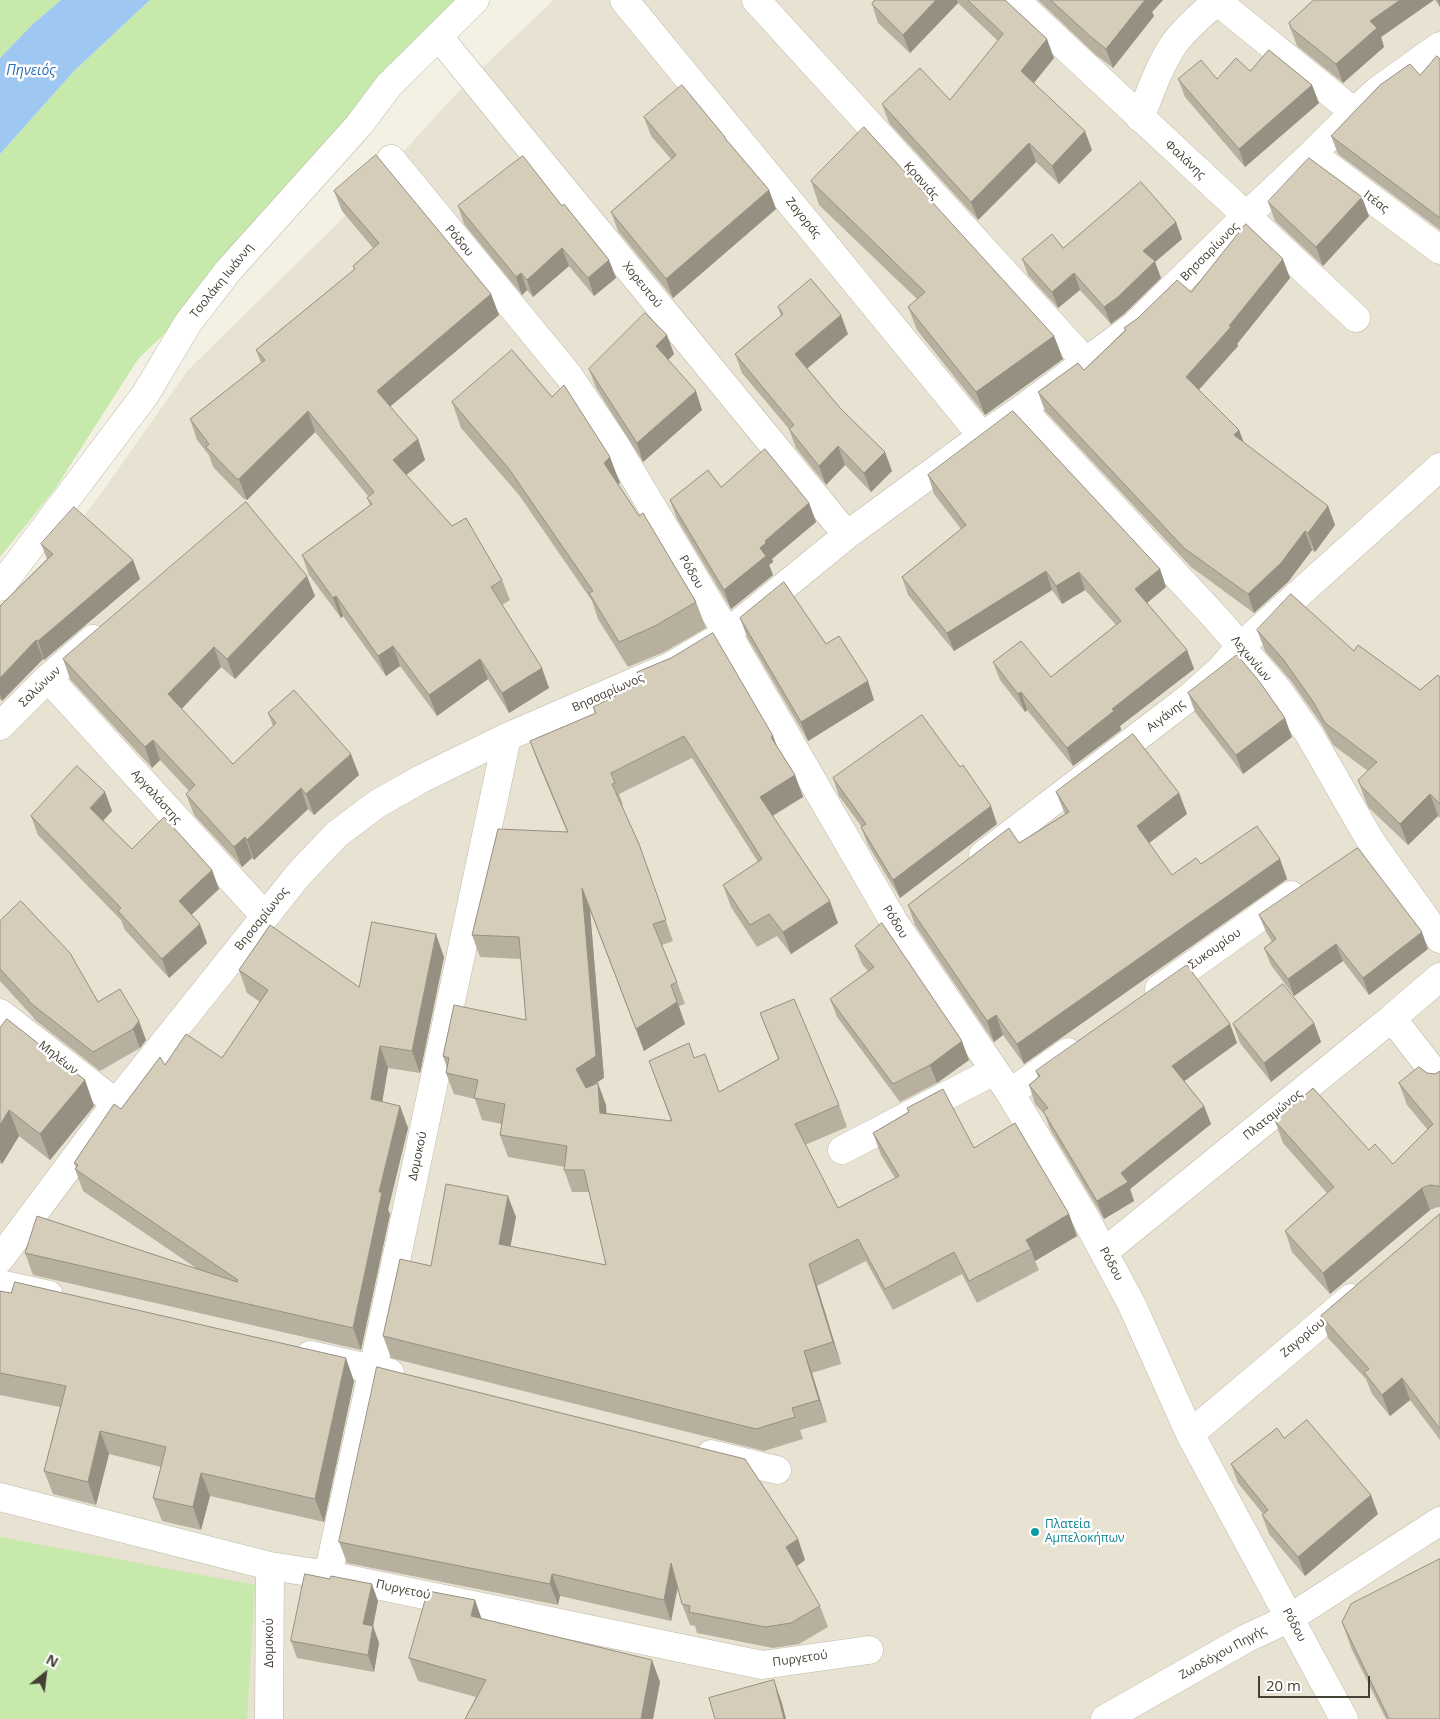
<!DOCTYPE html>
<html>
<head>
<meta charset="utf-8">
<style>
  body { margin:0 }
  #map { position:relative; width:1440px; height:1719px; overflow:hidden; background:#f3f0e4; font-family:"Open Sans",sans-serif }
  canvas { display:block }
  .north { position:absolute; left:20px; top:1649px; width:50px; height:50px; -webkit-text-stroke:4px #fff; paint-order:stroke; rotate:29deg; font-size:14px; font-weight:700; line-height:20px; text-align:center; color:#454034 }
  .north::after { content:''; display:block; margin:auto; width:18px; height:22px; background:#454034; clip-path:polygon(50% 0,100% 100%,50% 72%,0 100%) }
  .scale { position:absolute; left:1258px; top:1676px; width:112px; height:22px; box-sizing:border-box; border:2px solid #454034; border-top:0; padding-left:6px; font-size:15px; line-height:18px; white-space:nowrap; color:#454034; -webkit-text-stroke:4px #fff; paint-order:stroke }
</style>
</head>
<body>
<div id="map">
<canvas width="1440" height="1719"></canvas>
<div class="north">N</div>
<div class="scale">20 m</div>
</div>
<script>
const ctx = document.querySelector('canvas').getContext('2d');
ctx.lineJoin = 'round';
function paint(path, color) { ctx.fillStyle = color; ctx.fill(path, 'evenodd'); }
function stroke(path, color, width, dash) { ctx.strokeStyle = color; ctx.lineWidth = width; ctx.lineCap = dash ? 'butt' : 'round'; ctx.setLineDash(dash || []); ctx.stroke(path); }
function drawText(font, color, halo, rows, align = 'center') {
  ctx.font = font + ' "Open Sans",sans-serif'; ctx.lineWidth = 5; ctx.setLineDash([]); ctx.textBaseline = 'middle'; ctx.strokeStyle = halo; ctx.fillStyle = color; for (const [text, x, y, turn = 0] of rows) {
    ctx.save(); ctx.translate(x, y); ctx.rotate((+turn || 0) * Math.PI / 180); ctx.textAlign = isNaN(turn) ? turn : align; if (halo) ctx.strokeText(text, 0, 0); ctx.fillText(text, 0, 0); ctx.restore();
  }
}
paint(new Path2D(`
  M554 0H1440V1719H0V628L105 488 188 370 336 225 469 80Z`), '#e7e2d2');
paint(new Path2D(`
  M0 0H61L33 24 0 58Z
  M150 0H464L199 301 138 359 55 489 0 557V154L74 71Z
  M0 1537 255 1585 247 1719H0Z`), '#c7e9ab');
paint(new Path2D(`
  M61 0H150L74 71 0 154V58L33 24Z`), '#9ec8f2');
const minor = new Path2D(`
  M624 0 982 436
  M756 0 1086 362
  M1015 0 1356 318
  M1217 1 1354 112
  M438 36 847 535
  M1140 118C1150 93 1159 66 1174 44 1186 27 1203 14 1218 0
  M1312 154 1440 250
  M391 159 569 376 614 443 727 633 894 922 1010 1093 1086 1219 1132 1305 1190 1434 1344 1719
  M1022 409 1216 618 1278 690 1309 734 1370 840 1440 939
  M0 587 145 395 188 323 228 271 359 125 389 85 475 0
  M48 678 265 916
  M0 726 48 678 93 639
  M983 855 1191 696 1220 670 1241 646 1440 467
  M1159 989 1291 895
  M0 1013 116 1103
  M1392 1018 1440 1080
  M1010 1093 1068 1052
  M842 1150 994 1071
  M1104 1252 1392 1018 1440 977
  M0 1259 116 1103 299 874 337 834 377 804 421 779 507 737 671 666 727 633 847 535 982 436 1022 409 1134 326 1246 216 1312 154 1354 112 1377 91 1440 46
  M0 1284 49 1295
  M310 1355 390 1373
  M1190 1434 1351 1298
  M711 1454 777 1470
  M0 1497 270 1566 328 1575 762 1665 869 1650
  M328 1575 373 1369 507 737
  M269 1719 270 1566
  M1105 1719 1247 1638 1290 1618 1440 1521`);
stroke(minor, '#bfb9a7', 29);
stroke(minor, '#fff', 28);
paint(new Path2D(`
  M875 0H1005L1054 58 1034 83 1092 150 1059 184 1036 162 978 220 889 123 882 104 950 100 998 41 958 3 910 53 878 23 872 4Z
  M1038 0H1163L1152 12 1154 16 1113 68 1096 55Z
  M1314 0H1434L1381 37 1384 47 1343 83 1297 46 1290 27 1289 23Z
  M1435 0H1440V7Z
  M1440 59V230L1338 154 1331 136 1420 75Z
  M1250 71 1312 85 1319 103 1245 167 1185 97 1178 79H1217Z
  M644 117 725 137 726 140 769 190 776 209 673 298 618 231 611 212 671 159 651 136Z
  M811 181 1054 336 1063 359 985 415 917 330 908 307 917 299 819 205Z
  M334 191 491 294 499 315 390 406 418 439 425 460 406 475 452 526 502 580 510 600 502 605 549 688 509 713 488 679 437 716 400 666 386 676 343 616 341 618 309 575 302 555 370 505 367 498 368 496 315 432 247 500 244 499 213 467 209 455 197 440 190 419 261 363 256 350 354 270 353 266 373 248 342 211Z
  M1268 202 1369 216 1323 266 1275 221Z
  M458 206H562L609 260 616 278 594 296 569 266 533 297 527 290 522 295 464 224Z
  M1176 222 1182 239 1155 262 1161 278 1124 314 1111 324 1080 290 1058 308 1028 275 1022 259 1063 248Z
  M1290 278 1237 344 1238 346 1199 390 1239 430 1244 443 1328 506 1335 525 1315 552 1312 550 1288 582 1254 613 1191 567 1045 411 1038 392 1084 370 1125 330 1124 328 1191 292Z
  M778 307 848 334 807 368 892 471 871 492 845 465 826 485 796 448 789 429 742 373 735 354 781 316Z
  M674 354 668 360 702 410 643 462 596 388 589 369Z
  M452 402 620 483 618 484 696 602 706 628 664 652 628 667 598 619 592 601 519 495 461 428Z
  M928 475 1160 569 1166 587 1147 603 1187 650 1194 669 1120 726 1121 730 1073 766 1027 710 1025 712 1000 680 993 662 1051 677 1116 625 1085 590 1062 604 1052 590 954 651 908 595 902 577 961 529 934 494Z
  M721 487 809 503 816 522 772 559 773 562 769 565 773 575 731 609 677 519 670 500Z
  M41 544 133 560 140 579 44 660 43 659 2 701 0 699V606L47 559Z
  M315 596 235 679 221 667 181 709 233 764 273 726 268 713 359 775 314 815 308 809 254 860 252 858 242 867 194 815 186 794 189 791 160 760 152 768 70 679 63 659Z
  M740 618 826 644 874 700 808 741 747 637Z
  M1257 630 1354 651 1420 690 1440 677V818L1438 816 1408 845 1369 808 1366 802 1358 780 1368 771 1333 745 1322 725 1291 681 1265 651Z
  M637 672 773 736 777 746 795 775 803 797 773 816 838 923 791 954 777 936 757 947 731 907 723 885 758 862 692 758 619 794 623 805H621L639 844 673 941 662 945 677 982 685 1004 679 1006 685 1024 644 1051 590 910 604 1078 592 1085 606 1105V1113L671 1121 649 1061 695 1058 719 1092 778 1059 760 1013 839 1105 847 1127 805 1145 838 1208 895 1178 881 1155 873 1133 908 1112 907 1108 974 1148 1069 1214 1077 1236 1035 1261 1039 1270 977 1303 962 1274 893 1310 866 1261 817 1286 841 1364 812 1373 827 1422 800 1430 803 1439 764 1451 391 1358 383 1336 431 1266 516 1217 510 1246 606 1265 589 1192H572L564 1170 565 1167 508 1157 500 1135 502 1124 482 1120 475 1099 454 1094 446 1073 447 1068 443 1056 526 1020 521 959 480 957 472 935 567 832 538 763 530 741 595 714 593 707 641 683Z
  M1188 693 1292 737 1243 774 1195 712Z
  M833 778 997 824 900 898 868 845 861 827H862L839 796Z
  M105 792 112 811 103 821 132 849 212 870 219 889 191 915 200 924 207 943 169 978 125 930 121 920 38 835 31 816Z
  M1056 792 1179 793 1187 814 1149 843 1172 875 1201 864 1280 859 1287 879 1024 1064 1003 1035 994 1042 915 925 908 905 1019 843 1065 814Z
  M1259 915 1428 949 1369 995 1343 961 1294 996 1271 965 1264 948 1272 942 1266 932Z
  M0 921 98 1002 120 989 146 1040 140 1048 100 1071 35 1020 33 1017 0 981Z
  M855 946 969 1060 937 1083 900 1102 837 1017 830 999 868 971 862 964Z
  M444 957 420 1073 388 1068 382 1102 400 1106 408 1128 388 1210 390 1214 361 1350 33 1275 25 1253 196 1268 83 1191 75 1169 76 1167 74 1163 121 1109 165 1065 222 1058 260 1002 247 993 239 970 359 987Z
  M1314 1023 1321 1042 1271 1082 1240 1043 1233 1024Z
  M1230 1024 1237 1043 1184 1081 1204 1106 1211 1124 1130 1189 1134 1201 1104 1219 1050 1129 1045 1115 1035 1104 1029 1085 1038 1077 1036 1071Z
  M0 1028 85 1080 94 1106 50 1160 19 1136 2 1164 0 1163Z
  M1440 1071V1207H1438L1430 1210 1330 1294 1292 1252 1285 1231 1327 1193 1283 1143 1275 1121 1369 1150 1393 1164 1428 1130 1407 1105 1399 1083 1427 1073 1435 1074Z
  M1440 1214V1440L1410 1400 1390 1416 1372 1394 1366 1379 1328 1338 1321 1316Z
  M0 1291 354 1381 324 1522 210 1496 201 1530 162 1521 153 1498 161 1467 109 1454 96 1505 53 1494 44 1471 60 1407 0 1395Z
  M1284 1438 1378 1514 1305 1576 1269 1534 1262 1515 1263 1514 1238 1483 1231 1464Z
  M798 1539 805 1560 797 1566 820 1606 828 1627 799 1644 773 1648 697 1633 695 1626 690 1625 682 1604 678 1588 671 1621 560 1596 558 1605 347 1563 339 1542Z
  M475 1600 481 1618 660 1682 653 1719H465L476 1697 418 1681 409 1658Z
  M378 1601 373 1626 379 1643 374 1672 297 1658 291 1641Z
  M1342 1622 1440 1719H1386L1352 1650Z`), '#b7b09f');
paint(new Path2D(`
  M936 0H957L958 3 910 53 903 35Z
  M1145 0H1163L1152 12 1154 16 1113 68 1106 49Z
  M1400 0H1434L1381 37 1384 47 1343 83 1336 64 1370 21Z
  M1438 0H1440V7Z
  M1047 39 1054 58 1028 90 1021 71Z
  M1312 85 1319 103 1245 167 1239 149Z
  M1085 131 1092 150 1059 184 1052 166Z
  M1029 143 1036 162 978 220 971 202Z
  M769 190 776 209 673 298 666 279Z
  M1362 197 1369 216 1323 266 1316 247Z
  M1176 222 1182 239 1155 262 1161 278 1124 314 1111 324 1104 307 1143 251Z
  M562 248 569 266 533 297 527 280Z
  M1283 259 1290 278 1237 344 1238 346 1193 396 1186 377 1229 326Z
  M609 260 616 278 594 296 588 278Z
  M521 273 527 290 522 295 516 277Z
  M1074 273 1080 290 1058 308 1052 292Z
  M491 294 499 315 385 411 377 391Z
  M841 315 848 334 802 373 795 354Z
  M667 335 674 354 663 365 656 346Z
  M1054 336 1063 359 985 415 976 392Z
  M696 391 702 410 643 462 637 443Z
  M308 411 315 432 247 500 239 479Z
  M1239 430 1246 449 1234 435Z
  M418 439 425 460 400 480 393 460Z
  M838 446 845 465 826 485 819 466Z
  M885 452 892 471 871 492 864 473Z
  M610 457 620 483 613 489 604 463Z
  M809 503 816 522 772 559 773 562 769 565 773 575 731 609 724 590 760 548 765 541Z
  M1328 506 1335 525 1315 552 1308 533Z
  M1305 531 1312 550 1288 582 1254 613 1248 594Z
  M133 560 140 579 44 660 38 641Z
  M1160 569 1166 587 1142 607 1135 589Z
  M1046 571 1052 590 954 651 947 633Z
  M1079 572 1085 590 1062 604 1056 586Z
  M307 576 315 596 235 679 227 659Z
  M336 596 343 616 341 618 333 598Z
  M36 640 43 659 2 701 0 695V678Z
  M393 646 400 666 386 676 378 656Z
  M214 647 221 667 176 715 168 694Z
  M1187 650 1194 669 1120 726 1121 730 1073 766 1067 748 1112 709Z
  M480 659 488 679 437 716 429 695Z
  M542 668 549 688 509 713 502 693Z
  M868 681 874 700 808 741 801 722Z
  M1021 692 1027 710 1025 712 1018 694Z
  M1285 718 1292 737 1243 774 1236 755Z
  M773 736 781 758 771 737Z
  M153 740 160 760 152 768 145 747Z
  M351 754 359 775 314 815 306 794Z
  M795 775 803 797 768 818 760 797Z
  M301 788 308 809 254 860 247 840Z
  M105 792 112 811 97 827 90 808Z
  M1179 793 1187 814 1144 847 1137 826Z
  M1430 794 1438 816 1408 845 1400 824Z
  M991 806 997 824 900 898 893 880Z
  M245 837 252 858 242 867 234 847Z
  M1280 859 1287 879 1024 1064 1017 1044Z
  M212 870 219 889 186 920 179 901Z
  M582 888 590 910 604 1078 584 1091 576 1069Z
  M830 901 838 923 791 954 783 932Z
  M200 924 207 943 169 978 162 959Z
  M1422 932 1428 949 1369 995 1363 978Z
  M436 934 444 957 420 1073 412 1051Z
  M1336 944 1343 961 1294 996 1288 979Z
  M671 985 685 1024 644 1051 636 1029Z
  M996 1015 1003 1035 994 1042 987 1021Z
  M139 1021 146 1040 140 1048 133 1029Z
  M1314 1023 1321 1042 1271 1082 1264 1063Z
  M1230 1024 1237 1043 1179 1085 1172 1066Z
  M962 1041 969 1060 937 1083 930 1065Z
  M380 1046 388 1068 379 1121 371 1099Z
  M85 1080 94 1106 50 1160 40 1134Z
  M598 1083 606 1105 608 1134 600 1113Z
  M400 1106 408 1128 388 1210 390 1214 361 1350 353 1328 379 1192Z
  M1204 1106 1211 1124 1130 1189 1134 1201 1104 1219 1097 1201 1121 1173Z
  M9 1110 19 1136 2 1164 0 1159V1125Z
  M1422 1188 1430 1210 1330 1294 1323 1273Z
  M508 1196 516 1217 507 1265 499 1244Z
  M1069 1214 1077 1236 1035 1261 1031 1249 1026 1240Z
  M809 1264 817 1286 841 1364 833 1342Z
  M804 1351 812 1373 827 1422 819 1400Z
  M346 1358 354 1381 324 1522 315 1499Z
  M1402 1378 1410 1400 1390 1416 1382 1395Z
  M100 1431 109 1454 96 1505 88 1482Z
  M201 1473 210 1496 201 1530 193 1507Z
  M1371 1495 1378 1514 1305 1576 1298 1557Z
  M798 1539 805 1560 794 1568 786 1547Z
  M671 1563 678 1584 671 1621 664 1600Z
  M552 1574 560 1596 558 1605 550 1584Z
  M372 1584 378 1601 370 1641 363 1624Z
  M475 1600 483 1623 471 1616Z
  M373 1626 379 1643 374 1672 368 1655Z
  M652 1660 660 1682 653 1719H641Z
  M774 1680 782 1703 786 1719H784Z`), '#959082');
const building = new Path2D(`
  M875 0H936L903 35 872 4Z
  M968 0H1005L1047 39 1021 71 1085 131 1052 166 1029 143 971 202 882 104 920 68 950 100 1003 34Z
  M1051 0H1145L1106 49 1090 36Z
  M1314 0H1400L1370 21 1377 28 1336 64 1290 27 1291 26 1289 23Z
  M1269 50 1312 85 1239 149 1178 79 1201 60 1217 79 1236 58 1250 71Z
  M1437 56 1440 59V218L1331 136 1380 85 1410 64 1420 75Z
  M682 85 725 137H724L769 190 666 279 611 212 676 155 644 117Z
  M864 127 1054 336 976 392 908 307 925 292 811 181Z
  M376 155 491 294 377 391 418 439 393 460 452 526 466 518 502 580 491 587 542 668 502 693 480 659 429 695 393 646 378 656 336 596 333 598 302 555 372 504 367 498 374 492 308 411 239 479H237L206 447 209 444 190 419 265 360 256 350 355 269 353 266 379 243 334 191Z
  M523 156 562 206 564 204 609 260 588 278 562 248 527 280 521 273 516 277 458 206Z
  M1309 158 1362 197 1316 247 1268 202Z
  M1141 182 1176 222 1143 251 1155 261 1118 297 1104 307 1074 273 1052 292 1022 259 1052 234 1063 248Z
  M1246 224 1283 259 1229 326 1231 327 1186 377 1239 430 1234 435 1328 506 1308 533 1305 531 1281 563 1248 594 1184 548 1038 392 1078 363 1084 370 1126 330 1124 328 1138 318 1177 280 1191 292Z
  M811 279 841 315 795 354 841 409 885 452 864 473 838 446 819 466 789 429 794 425 735 354 783 314 778 307Z
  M645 313 667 335 656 346 696 391 637 443 589 369Z
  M512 350 552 397 564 385 610 457 604 463 639 516 643 513 696 602 655 626 619 642 589 593 593 591 509 469 452 402Z
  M1013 411 1160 569 1135 589 1187 650 1112 709 1114 711 1067 748 1021 692 1018 694 993 662 1021 641 1051 677 1121 621 1079 572 1056 586 1046 571 947 633 902 577 966 525 928 475Z
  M765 449 809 503 765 541 766 543 760 548 766 556 724 590 670 500 708 470 721 487Z
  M246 502 307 576 227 659 214 647 168 694 233 764 276 723 268 713 294 690 351 754 306 794 301 788 247 840 245 837 234 847 186 794 195 785 153 740 145 747 63 659Z
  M74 507 133 560 38 641 36 640 0 678V606L53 554 41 544Z
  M784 582 826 644 839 636 868 681 801 722 740 618Z
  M1291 594 1354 651 1358 645 1420 690 1438 675 1440 677V804L1430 794 1400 824 1361 786 1358 780 1377 762 1325 723 1314 703 1283 659 1257 630Z
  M713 633 773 736 771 737 795 775 760 797 830 901 783 932 769 914 750 925 723 885 762 859 684 736 611 773 615 783 612 784 639 844 666 920 653 924 677 982 671 985 677 1002 636 1029 582 888 596 1056 576 1069 586 1088 598 1083 600 1113 672 1121 649 1061 689 1043 694 1058 705 1054 719 1092 779 1059 760 1013 794 999 839 1105 795 1124 838 1208 899 1176 873 1133 909 1112 907 1108 943 1089 974 1148 1015 1123 1069 1214 1026 1240 1031 1249 969 1281 954 1252 885 1289 858 1239 809 1264 833 1342 804 1351 819 1400 792 1408 795 1417 756 1429 383 1336 400 1259 431 1266 446 1184 508 1196 499 1244 606 1265 584 1170H564L567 1146 500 1135 505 1104 474 1098 478 1080 446 1073 449 1058 443 1056 454 1005 526 1020 519 937 472 935 498 829 568 832 530 741 596 713 593 707 643 682 637 672 671 658Z
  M1237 655 1259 681 1285 718 1236 755 1188 693Z
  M922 715 960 767 963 765 991 806 893 880 861 827 866 824 833 778Z
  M1133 734 1179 793 1137 826 1172 875 1196 858 1201 864 1257 826 1280 859 1017 1044 996 1015 987 1021 908 905 1009 828 1019 843 1069 812 1056 792Z
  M77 766 105 792 90 808 132 849 164 817 212 870 179 901 200 924 162 959 118 911 121 908 31 816Z
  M1358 848 1422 932 1363 978 1336 944 1288 979 1264 948 1276 939 1259 915Z
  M21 901 70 953 98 1002 120 989 139 1021 133 1029 93 1052 28 1001 29 1000 0 969V921Z
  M372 922 436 934 412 1051 380 1046 371 1099 400 1106 379 1192H382L353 1328 25 1253 37 1216 237 1282 238 1280 75 1169 78 1165 74 1163 114 1104 121 1109 160 1057 165 1065 186 1034 222 1058 268 990 239 970 270 925 359 987Z
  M882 923 962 1041 930 1065 893 1084 830 999 874 967 855 946Z
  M1187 965 1230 1024 1172 1066 1204 1106 1121 1173 1128 1182 1097 1201 1043 1111 1048 1108 1029 1085 1040 1076 1036 1071Z
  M1283 984 1314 1023 1264 1063 1233 1024Z
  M7 1019 85 1080 40 1134 9 1110 0 1125V1028Z
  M1419 1067 1427 1073 1435 1074 1440 1071V1187L1438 1186 1430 1185 1422 1188 1323 1273 1285 1231 1334 1187 1275 1121 1313 1088 1369 1150 1375 1144 1393 1164 1433 1124 1399 1083Z
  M1440 1214V1429L1402 1378 1382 1395 1364 1372 1369 1369 1321 1316Z
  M15 1282 346 1358 315 1499 201 1473 193 1507 153 1498 166 1447 100 1431 88 1482 44 1471 66 1386 0 1373V1291L11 1293Z
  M377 1367 745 1459 798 1539 786 1547 820 1606 791 1623 765 1627 689 1612 690 1606 682 1604 671 1563 664 1600 552 1574 550 1584 339 1542Z
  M1307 1420 1371 1495 1298 1557 1262 1515 1268 1510 1231 1464 1277 1428 1284 1438Z
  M1440 1559V1719H1389L1342 1622 1351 1604Z
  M305 1574 330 1579 331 1576 372 1584 363 1624 373 1626 368 1655 291 1641Z
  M428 1591 475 1600 471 1616 652 1660 641 1719H465L486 1680 409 1658Z
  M774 1680 784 1719H715L709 1698Z`);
paint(building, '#d5cdb9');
stroke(building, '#959082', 1);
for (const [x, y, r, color] of [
  [1035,1532,5,"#0f9aa8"]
]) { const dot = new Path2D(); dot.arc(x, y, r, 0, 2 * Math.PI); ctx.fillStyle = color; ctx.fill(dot); stroke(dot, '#fff', 2); }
drawText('12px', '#454034', '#fff', [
  ["Φαλάνης",1185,160,43],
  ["Κρανιάς",921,181,48],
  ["Ιτέας",1376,202,37],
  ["Ζαγοράς",803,218,51],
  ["Ρόδου",459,241,50],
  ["Βησσαρίωνος",1210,252,-45],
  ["Τσολάκη Ιωάννη",222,281,-51],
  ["Χορευτού",642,285,51],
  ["Ρόδου",691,572,60],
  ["Λεχωνίων",1251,659,50],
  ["Σαλώνων",40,687,-44],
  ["Βησσαρίωνος",608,693,-24],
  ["Αιγάνης",1166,716,-37],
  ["Αργαλάστης",156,797,48],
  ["Βησσαρίωνος",262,919,-51],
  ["Ρόδου",895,922,58],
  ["Συκουρίου",1215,949,-35],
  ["Μηλέων",58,1058,38],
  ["Πλαταμώνος",1273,1115,-39],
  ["Δομοκού",418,1156,-78],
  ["Ρόδου",1111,1264,62],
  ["Ζαγορίου",1303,1338,-40],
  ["Πυργετού",403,1590,12],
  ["Ρόδου",1294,1625,62],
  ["Δομοκού",270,1643,-90],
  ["Ζωοδόχου Πηγής",1223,1653,-29],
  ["Πυργετού",800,1659,-8]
]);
drawText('12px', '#0d838f', '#fff', [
  ["Πλατεία",1045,1525],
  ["Αμπελοκήπων",1045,1539]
], 'left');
drawText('italic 14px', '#2a6db4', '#fff', [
  ["Πηνειός",31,71]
]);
</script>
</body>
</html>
